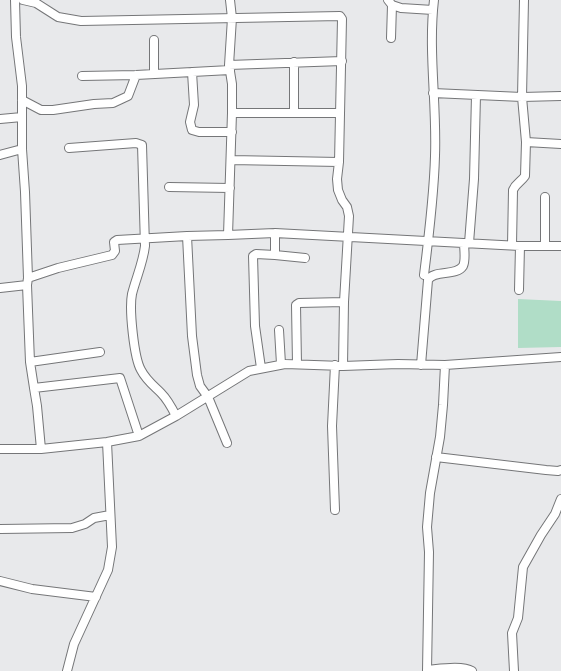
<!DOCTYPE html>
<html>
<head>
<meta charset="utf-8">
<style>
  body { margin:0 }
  canvas { display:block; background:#e8e9eb }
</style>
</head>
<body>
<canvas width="561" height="671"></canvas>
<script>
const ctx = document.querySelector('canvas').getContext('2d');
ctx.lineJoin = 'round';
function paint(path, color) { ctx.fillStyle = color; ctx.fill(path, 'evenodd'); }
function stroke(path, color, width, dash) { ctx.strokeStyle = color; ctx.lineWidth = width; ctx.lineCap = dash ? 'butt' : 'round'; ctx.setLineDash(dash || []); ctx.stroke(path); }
paint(new Path2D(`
  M518 299 561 301V347L518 348Z`), '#b0ddc7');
const minor = new Path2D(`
  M15 0 16 37 22 86V149L25 192 28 278 27 285
  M23 0 36 3 58 17 81 21 340 16 342 19 339 162 231 160
  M388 0 392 5 401 8 433 10
  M391 38 392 5
  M229 65 342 61
  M192 72 194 105 190 122 192 130 199 132H232
  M154 74V40
  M82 76 136 75 230 70
  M433 93 522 97 524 0
  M22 100 41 110H53L94 104 113 103 128 96 136 75
  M232 113H340
  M294 113V62
  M0 119 22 117
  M526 142 561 144
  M69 148 136 143 142 145 145 246C143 263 136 278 132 294 129 309 134 358 141 370 146 380 154 386 161 393 168 400 172 408 176 416
  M0 155 22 149
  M339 162 337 179 338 190 342 200 347 207 349 216 344 302 343 366
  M169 187 230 188
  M545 197V246
  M275 233 520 246H561
  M228 235 275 233V255L256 254 253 256 255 326 261 368
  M469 243 474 179 476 95
  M512 245 513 190C516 183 521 182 525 176L526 142 522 97 561 96
  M275 255 305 258
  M424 275C429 235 434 195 435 156 437 104 428 52 434 0
  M28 278 58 268 112 255 115 251 114 242 117 240 187 236
  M0 288 27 285 30 362 100 352
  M519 290 520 246
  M279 330 281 364
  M30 362 34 388 120 378 139 436
  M297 364 296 305 299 303 344 302
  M335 365 332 426 335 510
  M421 365 428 280C434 269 456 277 463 266 466 260 464 249 464 243
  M34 388 37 406 41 449
  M227 443 208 397 200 386 197 375 192 336 187 236 228 235 232 113V84L229 65 232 18 230 0
  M0 449H41L107 442 139 436 176 416 249 371 285 364 343 366 398 364 445 365 561 357
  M436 457 546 470 558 471 561 470
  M0 529 72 528 85 524 94 518 110 515
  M0 581 32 589 96 597
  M427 670C439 669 462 665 472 671
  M67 671 74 644 108 570 112 547 107 442
  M427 671 429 552 427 527 430 493 440 437 443 405 445 365
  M514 671 512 633 518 618 523 567 541 535 555 514 561 499`);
stroke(minor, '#757678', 10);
stroke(minor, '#fff', 8);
</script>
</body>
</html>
